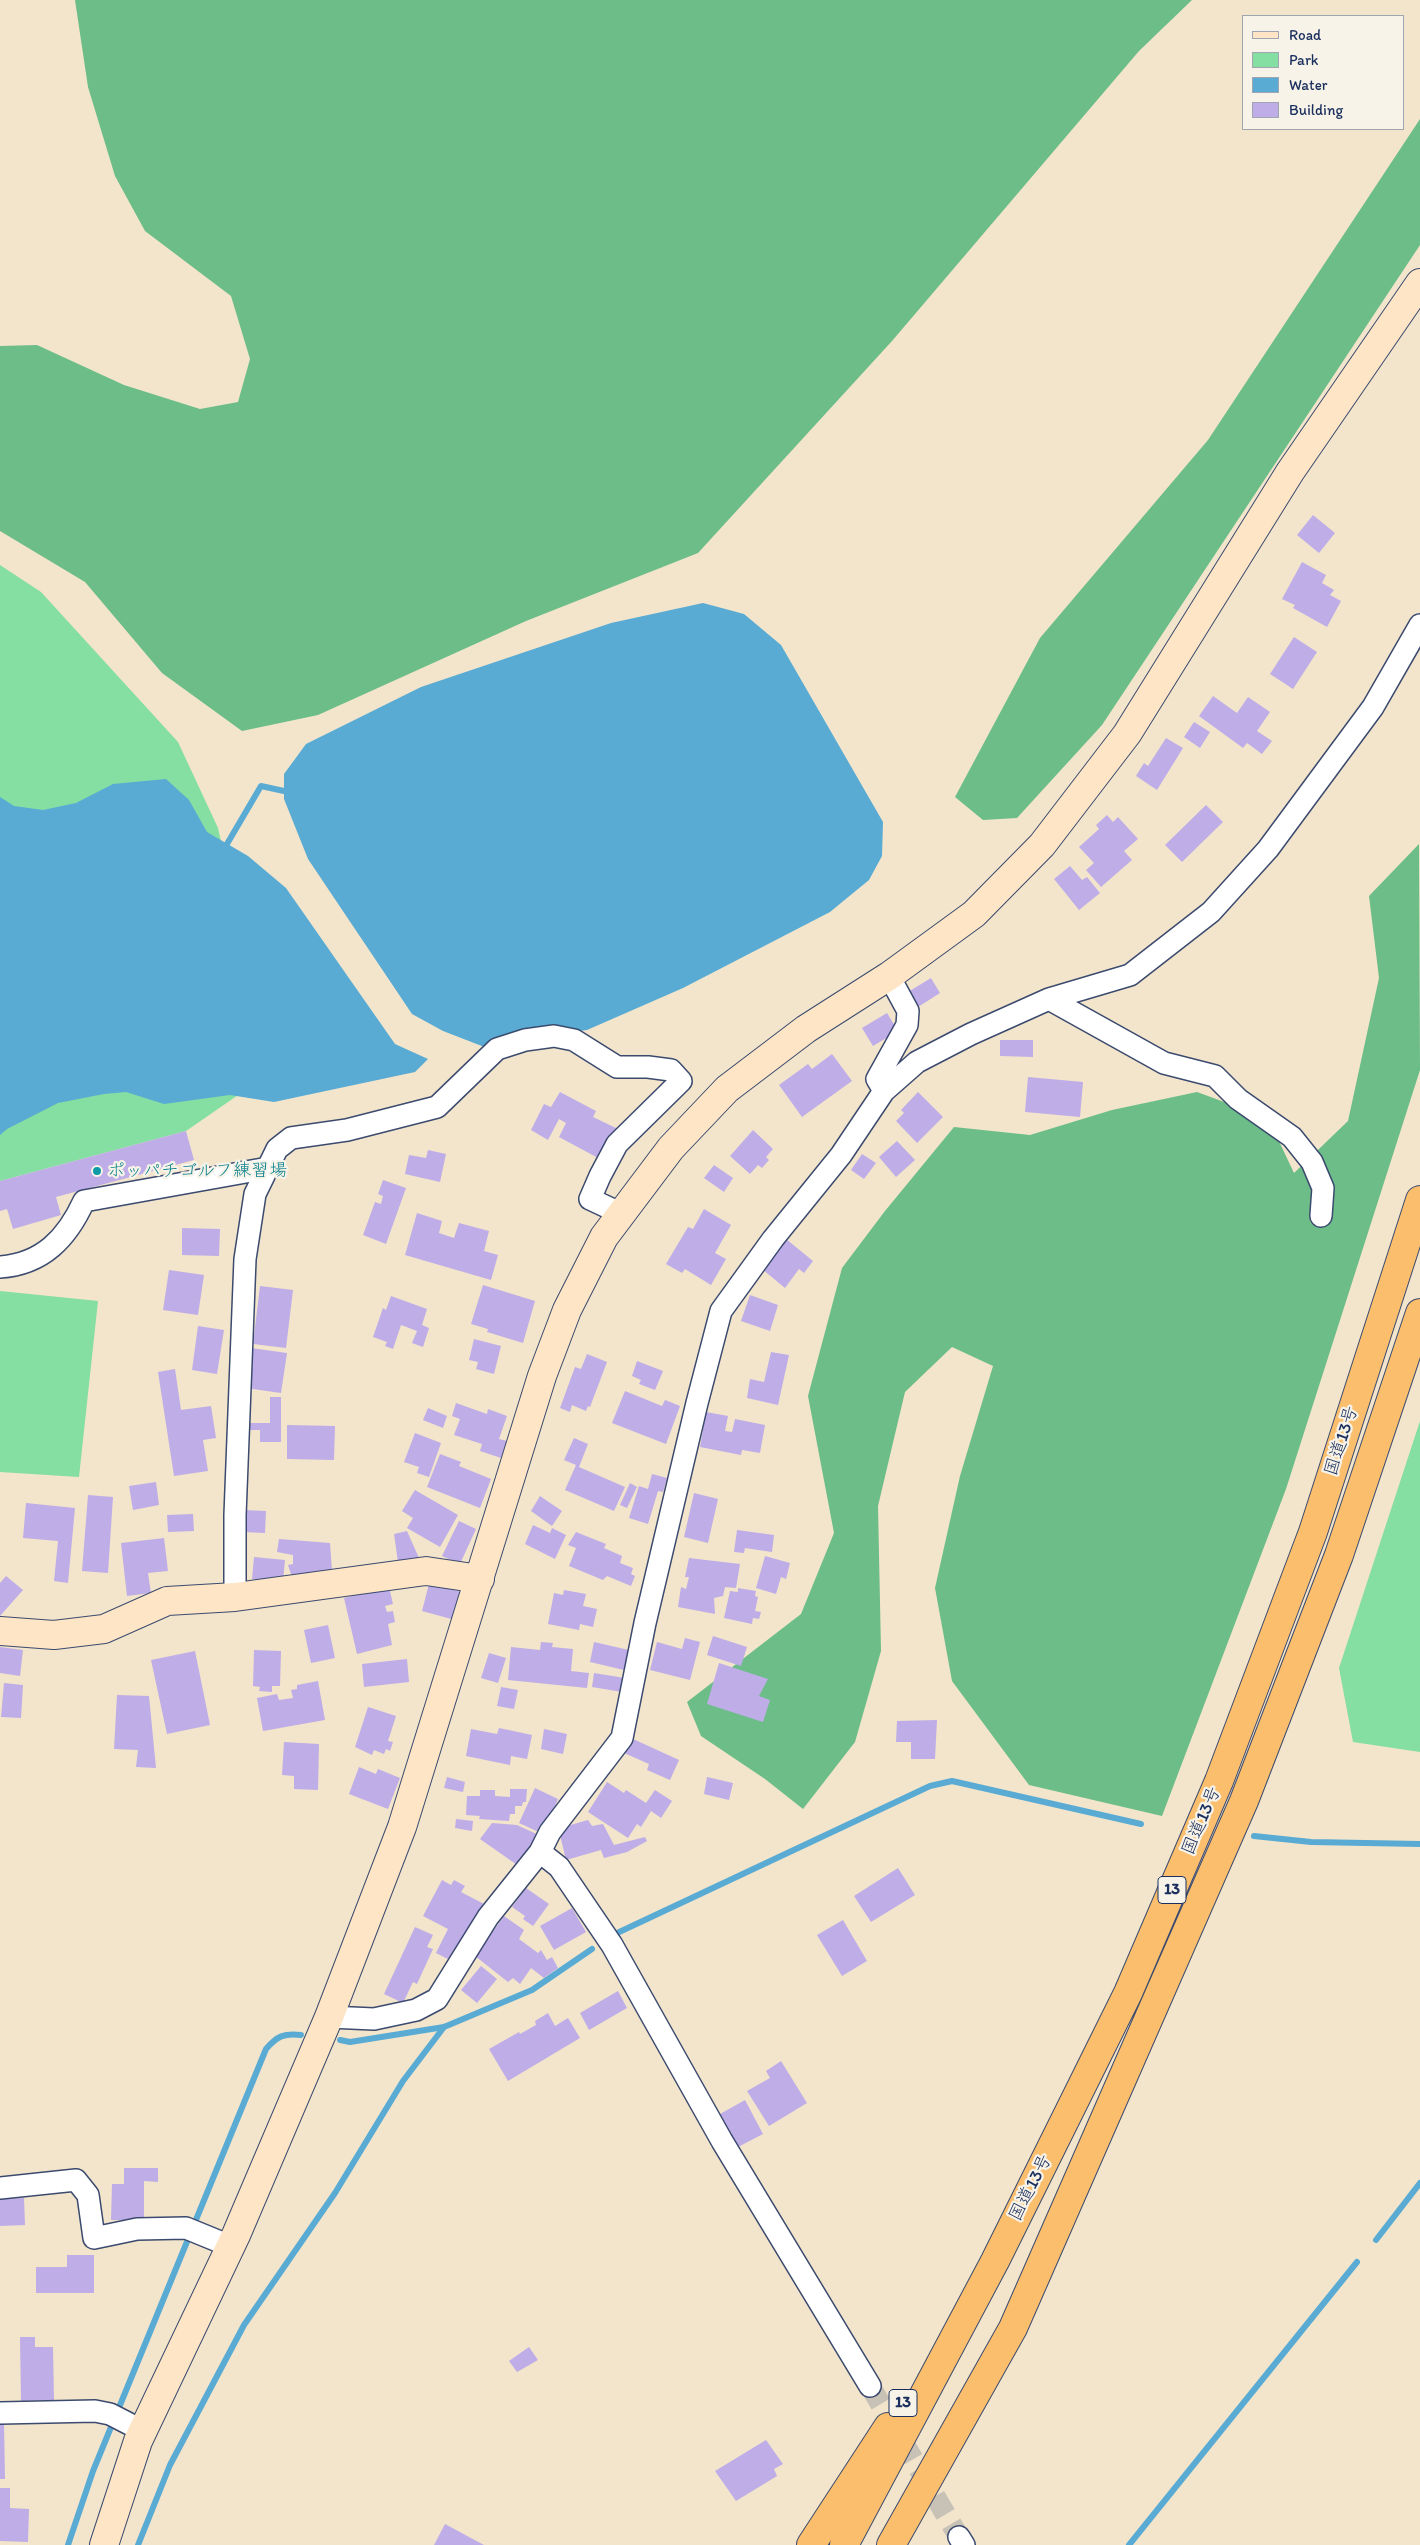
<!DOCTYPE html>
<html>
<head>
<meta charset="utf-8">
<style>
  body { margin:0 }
  #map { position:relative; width:1420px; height:2545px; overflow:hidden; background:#f2e5cc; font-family:Itim,sans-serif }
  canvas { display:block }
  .legend { position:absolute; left:1242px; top:15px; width:162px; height:115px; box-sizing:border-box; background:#f7f3e8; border:1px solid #9fa5b1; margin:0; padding:6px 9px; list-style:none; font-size:15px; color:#1b2f5e }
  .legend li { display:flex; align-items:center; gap:10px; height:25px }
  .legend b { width:25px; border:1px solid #9fa5b1 }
</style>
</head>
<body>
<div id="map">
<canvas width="1420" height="2545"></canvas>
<ul class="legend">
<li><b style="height:6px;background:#fde5c5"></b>Road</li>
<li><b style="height:14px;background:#85dea2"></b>Park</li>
<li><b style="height:14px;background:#59abd4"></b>Water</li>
<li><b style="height:14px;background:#bfade7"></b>Building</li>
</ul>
</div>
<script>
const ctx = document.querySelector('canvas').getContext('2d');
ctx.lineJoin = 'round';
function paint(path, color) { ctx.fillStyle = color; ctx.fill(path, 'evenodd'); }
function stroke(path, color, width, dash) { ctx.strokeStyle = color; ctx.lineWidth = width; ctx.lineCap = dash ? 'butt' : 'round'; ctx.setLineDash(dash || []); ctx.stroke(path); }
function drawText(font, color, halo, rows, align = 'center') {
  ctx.font = font + ' Itim,"Klee One",sans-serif'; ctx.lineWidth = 4.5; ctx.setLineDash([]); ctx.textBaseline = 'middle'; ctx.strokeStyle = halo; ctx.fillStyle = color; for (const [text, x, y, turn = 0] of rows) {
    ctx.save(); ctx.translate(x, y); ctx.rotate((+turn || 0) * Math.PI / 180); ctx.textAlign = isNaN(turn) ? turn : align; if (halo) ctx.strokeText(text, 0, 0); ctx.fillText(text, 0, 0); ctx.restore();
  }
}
paint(new Path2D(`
  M0 565 41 592 178 742 218 828 273 1071 186 1131 0 1181Z
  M0 1291 98 1301 79 1477 0 1472Z
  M1420 1421V1752L1353 1742 1339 1668Z`), '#85dea2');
paint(new Path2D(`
  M75 0H1192L1139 51 892 341 698 553 526 621 318 715 242 731 162 673 85 582 0 531V346L37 345 124 385 200 409 238 402 250 359 231 296 145 231 115 176 88 87Z
  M1420 119V245L1102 725 1017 818 983 820 955 797 1040 638 1208 440Z
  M1419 844 1420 1070 1286 1489 1162 1816 1029 1785 952 1681 935 1588 960 1476 993 1366 952 1347 905 1392 878 1506 881 1651 855 1742 803 1809 765 1779 701 1736 687 1702 801 1614 834 1533 808 1396 842 1268 885 1211 954 1127 1030 1135 1112 1110 1197 1092 1268 1118 1294 1173 1348 1121 1379 978 1369 896Z`), '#6cbd88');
paint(new Path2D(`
  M703 603 744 614 781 645 883 822 882 856 869 880 830 912 683 988 587 1030 536 1037 487 1048 443 1031 412 1014 308 859 284 799V774L306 744 421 687 611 623Z
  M166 779 189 800 207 832 248 856 286 888 395 1044 428 1059 415 1072 274 1102 230 1095 164 1104 126 1092 104 1094 58 1103 7 1129 0 1135V797L14 806 43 810 76 803 113 784Z`), '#59abd4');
stroke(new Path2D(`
  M227 844 261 786 284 791
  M1254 1836 1311 1842 1420 1844
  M615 1934 930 1786 952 1781 1141 1824
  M340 2040 350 2042 444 2027 532 1990 592 1949
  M1376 2240 1420 2183
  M68 2545 93 2471 266 2049C277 2036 284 2033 301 2035
  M138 2545 170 2465 244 2325 335 2193 403 2081 444 2027
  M1129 2545 1357 2262`), '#59abd4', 6);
paint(new Path2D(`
  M1313 515 1335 533 1319 553 1297 535Z
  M1302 562 1326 575 1322 583 1334 590 1330 595 1341 601 1327 627 1293 608 1295 605 1282 599Z
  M1294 637 1317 652 1293 689 1270 674Z
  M1213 696 1237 713 1248 697 1270 712 1257 731 1272 741 1262 754 1247 743 1243 748 1199 716Z
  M1194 722 1210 732 1200 748 1184 737Z
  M1166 738 1183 748 1157 790 1136 776 1144 763 1148 766Z
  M1206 805 1223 822 1182 862 1165 845Z
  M1107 815 1113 822 1118 817 1138 839 1124 851 1132 860 1101 887 1086 870 1094 863 1079 847 1099 829 1096 825Z
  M1070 866 1082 880 1087 877 1100 893 1079 910 1054 879Z
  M931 978 940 993 918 1007 908 992Z
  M887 1013 898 1031 873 1046 862 1028Z
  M1000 1040H1033V1057L1000 1056Z
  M832 1054 852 1081 802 1117 779 1085 808 1064 812 1069Z
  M1028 1077 1083 1082 1080 1117 1025 1112Z
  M560 1092 596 1111 593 1117 616 1128 600 1159 559 1137 566 1123 559 1119 548 1140 531 1130 544 1104 551 1107Z
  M918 1092 943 1117 917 1143 896 1121 904 1113 901 1110Z
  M753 1130 773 1149 766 1157 769 1160 762 1168 758 1165 750 1174 730 1156Z
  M186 1131 194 1160 56 1197 61 1215 13 1229 7 1209 0 1211V1181Z
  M897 1141 915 1160 896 1177 879 1157Z
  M428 1150 446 1154 440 1182 405 1174 409 1155 426 1158Z
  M862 1154 876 1163 864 1179 851 1170Z
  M714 1165 733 1178 724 1192 704 1178Z
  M383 1180 406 1188 386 1244 363 1235 375 1202 381 1204 383 1196 378 1194Z
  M704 1209 731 1225 715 1253 726 1259 711 1285 685 1269 682 1273 666 1264 688 1227 693 1229Z
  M417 1213 442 1221 439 1233 454 1238 459 1223 489 1231 484 1251 498 1255 491 1280 405 1255Z
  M182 1228 220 1229 219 1256 182 1255Z
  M786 1239 813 1261 804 1273 799 1269 785 1288 762 1269Z
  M169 1270 204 1275 198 1315 163 1310Z
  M483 1285 535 1301 523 1343 487 1332 488 1329 471 1324Z
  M260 1286 293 1290 286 1348 253 1344Z
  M750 1295 778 1305 770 1331 741 1321Z
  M391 1296 427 1309 422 1325 429 1328 423 1347 412 1343 417 1331 401 1325 393 1349 385 1346 387 1342 373 1337 383 1308 386 1310Z
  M198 1326 224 1330 217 1374 192 1370Z
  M474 1339 501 1346 494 1374 476 1369 478 1362 469 1360Z
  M251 1348 287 1353 281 1393 246 1388Z
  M771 1352 789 1355 778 1405 747 1398 750 1379 764 1382Z
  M587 1354 607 1362 590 1407 588 1406 586 1411 572 1405 570 1412 560 1408 575 1367 581 1369Z
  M637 1361 663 1371 655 1390 639 1384 641 1380 632 1376Z
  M175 1369 181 1410 211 1406 216 1438 203 1440 208 1471 174 1476 158 1372Z
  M625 1391 662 1406 665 1400 680 1406 666 1444 612 1423Z
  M270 1397H281V1442H260V1430H249V1423H270Z
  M456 1403 487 1414 488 1409 507 1416 499 1439 507 1441 501 1458 480 1451 482 1444 454 1435 460 1419 452 1416Z
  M428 1408 447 1416 443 1428 423 1420Z
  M706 1412 728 1416 725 1431 732 1432 735 1419 765 1425 760 1453 742 1450 741 1455 700 1447Z
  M287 1425 335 1426 334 1460 287 1459Z
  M415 1433 441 1443 429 1477 417 1473 419 1467 404 1462Z
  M574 1438 588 1444 579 1467 625 1487 614 1511 565 1490 576 1465 564 1460Z
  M440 1454 461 1462 459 1466 491 1479 480 1508 427 1487Z
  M652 1474 667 1478 663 1492 658 1491 648 1524 629 1518 639 1486 648 1489Z
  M156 1482 159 1505 133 1510 129 1486Z
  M630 1483 637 1487 627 1508 620 1505Z
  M415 1490 458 1515 440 1547 407 1528 413 1518 402 1511Z
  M694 1493 718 1499 708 1543 684 1537Z
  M88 1495 113 1497 108 1573 82 1571Z
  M540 1496 562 1511 552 1526 531 1511Z
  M26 1503 75 1508 68 1583 54 1581 58 1541 23 1538Z
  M244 1510 266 1511 265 1533 243 1532Z
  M193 1514 194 1531 168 1532 167 1515Z
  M459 1521 476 1529 460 1564 442 1556Z
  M533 1525 550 1533 552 1528 566 1535 555 1559 525 1544Z
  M737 1530 774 1535 772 1552 745 1548 744 1553 734 1552Z
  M407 1531 419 1558 398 1562 394 1534Z
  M576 1532 606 1544 604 1548 622 1556 620 1563 633 1568 631 1574 635 1576 631 1586 607 1576 603 1580 569 1566 576 1548 568 1545Z
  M164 1538 168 1571 148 1573 151 1593 127 1596 121 1543Z
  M279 1539 330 1543 332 1571H320V1574L293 1580 288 1565 293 1564V1555L277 1552Z
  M765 1556 790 1563 786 1579 781 1577 776 1594 756 1588Z
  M254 1557 285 1560 283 1582 252 1579Z
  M689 1558 740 1564 736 1588 725 1587 723 1596 714 1598 715 1614 678 1607 681 1587 686 1589 689 1577H685Z
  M6 1576 23 1590 0 1616V1583Z
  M429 1584 462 1592 455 1620 422 1611Z
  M389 1587 393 1604 385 1606 387 1612 393 1611 395 1622 388 1624 392 1645 357 1654 344 1598Z
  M738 1588 756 1591 755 1596 758 1597 755 1611 761 1612 759 1619 753 1618 752 1624 724 1618 730 1591 738 1592Z
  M564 1590 586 1594 583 1606 597 1609 593 1627 580 1624 579 1630 548 1624 554 1593 563 1595Z
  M328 1625 335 1658 311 1663 304 1630Z
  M713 1636 747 1647 741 1666 707 1655Z
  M685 1638 700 1642 690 1680 650 1670 657 1642 682 1649Z
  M541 1642 553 1643 552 1647 573 1649 571 1671 589 1673 587 1688 508 1680 511 1647 540 1650Z
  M594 1642 629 1650 624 1670 590 1662Z
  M0 1647 23 1650 20 1676 0 1673Z
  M254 1650 281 1651 280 1686H272V1692L259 1691 260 1687 253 1686Z
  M195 1651 210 1725 167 1734 151 1660Z
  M489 1653 506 1658 498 1683 481 1678Z
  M407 1659 409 1682 364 1687 362 1664Z
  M719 1663 768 1679 759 1696 770 1700 763 1722 707 1704Z
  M594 1673 625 1678 622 1692 592 1687Z
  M318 1681 325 1720 263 1731 257 1698 277 1694 279 1700 293 1698 291 1690 297 1689V1685Z
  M4 1683 23 1685 21 1718 1 1717Z
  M501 1687 518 1690 514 1709 497 1706Z
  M117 1695 149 1696 156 1768 136 1767 138 1750 114 1749Z
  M368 1707 396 1716 388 1741 393 1742 390 1751 386 1749 384 1754 374 1750 372 1755 355 1747Z
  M937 1720 935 1759H911V1742H896L897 1721Z
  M499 1728 532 1735 527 1759 511 1756 510 1765 466 1756 471 1729 497 1734Z
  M544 1729 567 1734 563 1754 541 1749Z
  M631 1738 679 1760 670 1780 647 1770 649 1764 624 1753Z
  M284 1742 319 1744 318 1790 294 1789V1776L282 1775Z
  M359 1767 376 1774 378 1769 400 1778 388 1809 349 1794Z
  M447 1777 465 1782 463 1792 444 1788Z
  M707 1777 733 1783 729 1800 704 1794Z
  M607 1782 624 1793 626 1790 646 1803 655 1790 672 1801 661 1818 651 1811 641 1827 637 1824 628 1838 588 1812Z
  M535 1788 558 1799 543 1834 519 1823Z
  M510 1789H527L526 1802H523L522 1806H515V1814H510L509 1821 479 1819 480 1816 466 1815 467 1796H480V1790H495V1796L510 1797Z
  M456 1819 473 1821 472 1831 455 1828Z
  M588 1820 592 1826 603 1824 614 1845 645 1837 647 1841 627 1852 604 1858 601 1850 566 1860 560 1835 567 1826Z
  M492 1823 517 1825 541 1836 520 1867 480 1839Z
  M898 1868 915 1895 871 1922 854 1896Z
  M442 1880 451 1885 454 1880 465 1886 461 1892 484 1904 454 1962 436 1953 448 1929 423 1916Z
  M526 1888 549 1904 533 1926 523 1919 525 1916 512 1907Z
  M572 1908 586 1932 554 1950 540 1926Z
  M504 1916 524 1930 519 1939 538 1953 541 1950 547 1960 552 1957 558 1968 544 1978 531 1968 520 1984 513 1978 508 1982 475 1956Z
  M843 1920 867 1961 842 1976 817 1935Z
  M415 1927 433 1935 427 1947 433 1949 417 1984 413 1982 403 2003 384 1994Z
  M481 1966 497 1979 477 2003 461 1990Z
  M618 1991 627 2008 589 2030 580 2013Z
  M548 2013 555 2026 568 2018 580 2038 508 2081 489 2049 519 2032 520 2034 536 2025 535 2021Z
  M781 2061 807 2103 769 2126 747 2091 770 2078 766 2071Z
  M745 2100 763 2134 738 2147 720 2114Z
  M124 2168H158V2182L144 2181V2220H111L112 2184H124Z
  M24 2198 25 2225 0 2226V2199Z
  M67 2255H94V2293H36V2267H67Z
  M20 2337H35V2347H53L54 2400 21 2401Z
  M529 2347 538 2360 517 2372 509 2361Z
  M0 2423H4L5 2479H0Z
  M766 2440 783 2464 774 2469 777 2476 736 2501 715 2471Z
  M0 2488H10V2508L29 2509 28 2542 0 2541Z
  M445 2524 484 2545H434Z`), '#bfade7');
stroke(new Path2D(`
  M870 2386 959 2537`), '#c7c1b6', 21, [21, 11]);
const street = new Path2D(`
  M1049 999 1164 1063 1215 1076 1238 1099 1292 1137 1312 1162 1323 1188 1321 1216
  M884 1091 877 1079 907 1025 908 1011 889 976
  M0 1267C43 1264 67 1238 84 1201L268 1168
  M235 1597V1515L245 1259 255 1194 277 1149 291 1138 347 1130 437 1107 497 1049 525 1040 554 1036 574 1040 617 1067H648L671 1070 681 1081 617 1144 600 1176 590 1199 622 1214
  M540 1852 550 1832 622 1738 645 1623 697 1403 721 1311 773 1239 841 1155 884 1091 917 1062 971 1034 1049 999 1130 975 1211 912 1268 849 1373 707 1420 625
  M329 2017 374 2019 416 2010 437 1999 488 1917 540 1852 559 1867 612 1945 722 2141 870 2386
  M0 2188 76 2180 88 2195 94 2238 137 2229 186 2228 230 2246
  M0 2413 95 2411 110 2414 143 2431
  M959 2537 964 2545`);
const secondary = new Path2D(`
  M0 1631 54 1635 104 1629 167 1601 235 1597 426 1571 480 1579
  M104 2545 138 2441 236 2235 329 2017 402 1827 542 1376 567 1310 604 1237 671 1148 727 1089 806 1029 889 976 974 914 1042 845 1127 734 1290 472 1420 283`);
const highway = new Path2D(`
  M811 2545 888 2427
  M844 2545 995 2261 1128 1993 1219 1781 1313 1532 1420 1200
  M891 2545 1013 2328 1244 1801 1339 1555 1420 1313`);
stroke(street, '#3b4a6e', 24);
stroke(secondary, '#3b4a6e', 30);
stroke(highway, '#3b4a6e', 30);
stroke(street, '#fff', 21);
stroke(secondary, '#fde5c5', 28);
stroke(highway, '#fabe6d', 28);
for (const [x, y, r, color] of [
  [97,1171,5,"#0f9aa8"]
]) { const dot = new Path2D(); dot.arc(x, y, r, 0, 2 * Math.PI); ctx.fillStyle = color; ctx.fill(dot); stroke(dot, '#f7f3e8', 2); }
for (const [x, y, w] of [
  [1172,1890,28],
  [903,2403,28]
]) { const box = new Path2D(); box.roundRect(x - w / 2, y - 13.5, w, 27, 4); ctx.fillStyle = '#f7f3e8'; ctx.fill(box); stroke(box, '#1b2f5e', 1); }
drawText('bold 16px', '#1b2f5e', null, [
  ["13",1172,1890],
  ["13",903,2403]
]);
drawText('18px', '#0d838f', '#f7f3e8', [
  ["ポッパチゴルフ練習場",107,1171]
], 'left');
drawText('18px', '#1b2f5e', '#f7f3e8', [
  ["国道13号",1342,1441,-72],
  ["国道13号",1202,1821,-67],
  ["国道13号",1031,2188,-63]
]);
</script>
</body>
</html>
